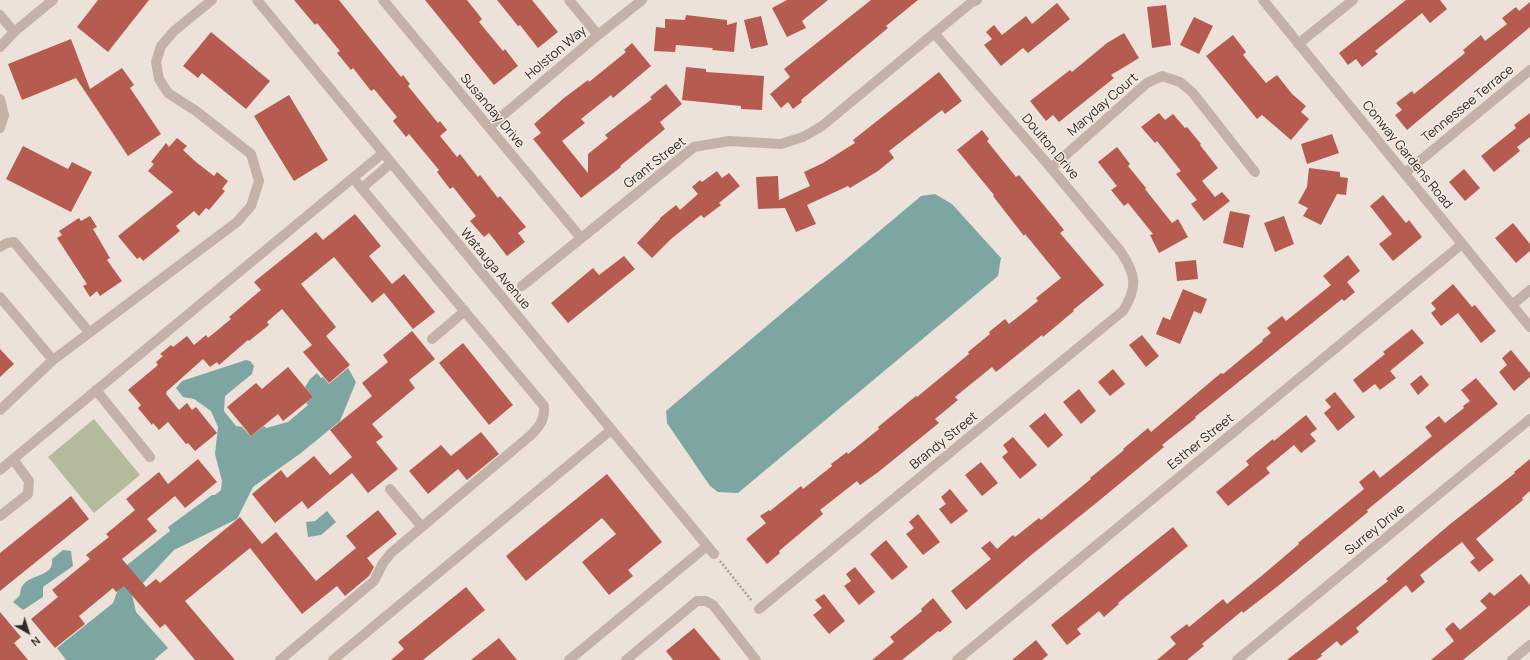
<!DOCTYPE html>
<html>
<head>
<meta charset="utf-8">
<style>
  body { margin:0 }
  #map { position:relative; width:1530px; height:660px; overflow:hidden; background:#ede2da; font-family:Manrope,sans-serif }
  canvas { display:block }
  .north { position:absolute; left:8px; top:612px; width:40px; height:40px; -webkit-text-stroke:3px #f6ece5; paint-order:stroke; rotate:141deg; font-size:11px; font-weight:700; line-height:16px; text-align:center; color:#312927 }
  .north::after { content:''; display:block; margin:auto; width:14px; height:18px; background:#312927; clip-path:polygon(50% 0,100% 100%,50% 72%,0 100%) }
</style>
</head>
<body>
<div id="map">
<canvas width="1530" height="660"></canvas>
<div class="north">N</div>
</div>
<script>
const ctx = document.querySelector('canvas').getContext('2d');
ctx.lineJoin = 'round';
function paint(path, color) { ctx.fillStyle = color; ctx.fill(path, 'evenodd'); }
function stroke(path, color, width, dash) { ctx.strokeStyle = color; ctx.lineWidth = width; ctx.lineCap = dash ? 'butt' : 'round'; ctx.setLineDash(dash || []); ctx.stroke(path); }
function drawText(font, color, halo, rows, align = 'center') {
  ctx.font = font + ' Manrope,sans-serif'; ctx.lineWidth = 3; ctx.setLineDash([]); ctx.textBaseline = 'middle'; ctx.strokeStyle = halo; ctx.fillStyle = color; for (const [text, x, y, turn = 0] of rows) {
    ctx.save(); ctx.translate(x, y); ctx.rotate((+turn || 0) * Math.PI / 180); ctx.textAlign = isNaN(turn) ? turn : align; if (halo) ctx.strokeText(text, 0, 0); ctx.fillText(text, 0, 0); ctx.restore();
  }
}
paint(new Path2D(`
  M94 419 140 475 94 513 48 457Z`), '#b4ba9c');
paint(new Path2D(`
  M935 194 952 204 1001 258 998 276 738 493 718 492 710 486 667 423 666 411 921 196Z
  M246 360 250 361 254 366 252 374 225 396 224 411 236 426 242 427 251 436 264 426 266 428 288 422 308 405 306 403 313 397 305 387 310 379 317 373 321 378 323 377 329 384 348 368 356 382 340 421 301 453 253 487 237 519 174 550 132 595 136 612 168 648 154 660H66L57 648 113 603 127 565 170 531 168 527 212 495H215L221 490 222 481 215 454 218 427 211 411 194 399 183 397 176 388 182 381Z
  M327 511 336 522 321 535 308 537 306 522 315 521Z
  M63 550 71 551 73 566 43 587V597L23 610 13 602 20 595C20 571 55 581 52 559Z`), '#7da6a3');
paint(new Path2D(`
  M98 0H149L108 52 77 27Z
  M294 0H339L401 77 403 75 410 84 408 86 438 123 440 121 447 130 440 136 457 157 460 154 478 177 480 175 498 198 500 196 526 227 518 233 525 242 507 256 489 233 484 237 470 221 476 216 453 187 450 189 437 172 439 170 409 134 406 137 393 121 397 117 374 89 371 91 353 68 351 70 337 53 340 51 317 23 315 25Z
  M425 0H467L482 19 479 22 503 51 505 49 518 66 494 85Z
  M497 0H532L558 32 538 48 520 25 518 26Z
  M787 0H828L802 21 806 28 787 37 772 8Z
  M871 0H918L886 26 888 28 801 100 802 102 793 109 788 102 781 108 770 94 790 77 784 69Z
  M1406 0H1440L1447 9 1430 23 1422 13 1375 51 1378 54 1362 67 1356 59 1348 65 1339 53Z
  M1530 2V27L1407 130 1395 115 1402 110 1396 103 1412 91 1414 94 1465 53 1463 50 1481 35 1485 41 1507 24 1502 18 1516 7 1519 11Z
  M1057 3 1070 19 1028 53 1023 48 1001 66 984 45 992 39 986 32 994 25 1002 35 1026 16 1032 24Z
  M1166 5 1171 45 1152 48 1147 7Z
  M686 15 727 20V25L737 22 734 52 712 50 713 48 676 45 675 52 654 51 656 27 665 28V19L685 20Z
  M761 16 768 45 751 49 744 20Z
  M1194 17 1213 26 1199 54 1180 45Z
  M211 32 270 81 246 109 202 73 198 78 183 66Z
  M1124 33 1139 58 1111 75 1114 78 1059 122 1053 115 1046 121 1030 101 1070 70 1072 72 1107 43Z
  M1233 35 1246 52 1243 55 1266 83 1277 75 1292 94 1306 106 1301 112 1309 119 1291 140 1262 115 1257 119 1206 56Z
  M71 39 90 89 122 68 134 85 130 88 161 134 128 156 76 78 22 100 8 64Z
  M632 43 651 66 613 98 611 95 581 119 585 123 562 141 588 173V154L608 138 605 135 652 99 650 97 666 84 682 104 660 122 665 129 620 166 621 167 581 198 533 139 541 133 534 124 564 98 588 80 589 82 626 52 624 50Z
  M686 67 706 69V72L764 76 762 110 741 109V106L682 100Z
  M939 72 962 101 945 114 942 110 889 151 894 158 878 171 850 188 848 186 807 205 816 224 796 232 785 208 758 209 756 177 778 176 779 200 810 186 804 172 823 163 855 143 853 140Z
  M289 95 328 160 294 181 254 116Z
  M1159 113 1165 120 1173 114 1185 128 1187 127 1201 144 1200 145 1218 168 1202 181 1215 197 1222 192 1230 201 1204 221 1191 204 1197 200 1176 174 1181 171 1157 141 1155 143 1141 127Z
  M1530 113V137L1517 147 1520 151 1494 172 1481 156 1516 128 1514 125Z
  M982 130 989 139 987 141 1016 177 1019 175 1056 220 1064 230 1060 233 1104 285 1073 310 1074 311 1043 337 1042 335 996 372 992 367 955 397 958 400 935 419 939 423 877 473 860 485 857 481 820 510 823 514 779 551 780 553 767 564 746 539 766 523 760 516 769 510 770 511 801 486 803 489 832 466 831 464 847 452 848 454 879 429 878 427 916 396 917 397 969 354 968 352 990 334 989 332 1005 319 1009 324 1038 301 1036 298 1061 278 1025 234 1024 236 993 196 994 195 957 150Z
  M1332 134 1339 153 1307 164 1301 144Z
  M177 138 187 146 183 150 196 162 214 176 217 172 228 181 222 189 225 191 209 210 206 208 199 216 194 211 176 226 180 231 143 261 140 257 137 259 118 236 173 192 148 171 154 164 151 162 166 143 169 147Z
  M23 146 68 169 72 162 92 172 71 212 6 179Z
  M1117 147 1130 164 1128 166 1146 188 1145 189 1172 223 1178 219 1188 237 1159 253 1150 235 1153 234 1128 203 1124 206 1111 190 1117 186 1098 162Z
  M1309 168 1340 172V177L1348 178 1346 195 1337 194 1321 225 1303 216 1308 208 1298 203 1307 187Z
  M1464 169 1480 188 1465 201 1449 182Z
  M717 171 722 178 729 173 740 186 719 203 721 205 704 218 701 215 671 239 652 258 637 243 660 219V218L676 205 680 210 698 194 692 187 700 180 702 182Z
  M1383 195 1406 223 1409 220 1422 237 1393 261 1379 244 1392 234 1370 206Z
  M1230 211 1250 215 1243 248 1223 243Z
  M355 214 381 246 369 256 392 284 404 274 435 312 413 329 384 293 372 303 334 257 301 284 336 327 326 336 350 365 329 383 303 352 312 345 282 309 267 322 269 325 249 341 248 340 219 365 217 362 210 367 203 359 166 392 167 393 166 394 179 410 187 403 192 410 196 407 217 433 195 451 188 443 186 444 168 422 159 430 153 423 152 425 138 408 141 405 128 390 158 365 156 362 163 356 160 354 171 345 173 347 187 336 194 345 206 335 208 338 231 319 229 317 261 290 254 282 316 232 323 240Z
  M90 216 97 227 93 229 110 258 107 260 122 281 100 296 97 291 90 297 83 286 87 284 57 238 62 235 59 231 79 218 81 221Z
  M1284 216 1294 244 1275 252 1264 223Z
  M1513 223 1530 244V251L1516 263 1495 238Z
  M1348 255 1360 271 1347 282 1355 292 1344 301 1342 299 1195 417 1196 418 1162 445 1164 447 1095 504 1030 556 966 610 951 591 991 559 981 548 990 541 997 549 1013 535 1015 537 1039 518 1041 520 1091 479 1090 478 1124 450 1123 449 1148 428 1151 432 1221 373 1223 374 1263 341 1262 340 1271 333 1267 328 1282 316 1286 321 1331 285 1323 276Z
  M624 256 635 269 568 323 551 303 593 268 599 275Z
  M1196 260 1198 279 1177 281 1175 262Z
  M1453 284 1472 307 1475 305 1496 331 1481 343 1458 313 1441 326 1431 313 1436 309 1431 303Z
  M1183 289 1207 299 1201 314 1194 311 1180 344 1156 334 1163 317 1170 320Z
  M1412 329 1424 343 1390 371 1396 378 1380 390 1375 384 1363 393 1353 380 1385 354 1383 352Z
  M412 331 435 359 409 380 415 388 372 424 383 437 376 442 398 469 368 493 352 473 308 509 302 501 275 523 252 494 281 470 287 478 314 456 330 475 352 457 330 430 372 396 362 383 388 362 383 355Z
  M1142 335 1159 356 1146 367 1129 345Z
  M463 343 513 405 489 425 439 363Z
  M0 349 14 364 0 377Z
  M1511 350 1530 373V377L1514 391 1499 372 1507 365 1502 358Z
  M288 367 313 397 283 421 278 414 251 436 227 407 256 383 262 389Z
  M1113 369 1125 384 1110 396 1098 382Z
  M1421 375 1429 385 1418 395 1410 384Z
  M1476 378 1498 404 1432 457 1367 510 1368 512 1278 586 1243 613 1242 611 1202 644 1204 646 1187 660H1157L1176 644 1170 637 1187 624 1189 627 1223 599 1227 604 1265 573 1299 544 1298 543 1364 489 1359 482 1374 470 1380 478 1432 436 1425 427 1439 416 1445 423 1464 408 1463 406 1470 401 1461 390Z
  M1079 389 1096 411 1081 424 1063 402Z
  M1335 392 1355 417 1338 431 1324 413 1331 407 1325 400Z
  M1045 413 1063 435 1048 448 1029 426Z
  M1306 415 1317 429 1310 434 1316 441 1301 453 1294 445 1266 468 1270 473 1228 506 1216 492 1249 465 1246 461 1273 439 1274 441Z
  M481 432 499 454 467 480 458 469 428 494 409 471 441 445 451 456Z
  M1013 437 1037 465 1020 479 1002 457 1008 452 1003 445Z
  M198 459 217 482 185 508 175 496 147 519 157 531 122 559 146 587 156 579 160 583 240 517 262 544 276 532 316 581 356 548 346 536 378 510 397 534 367 558 374 567 369 576 345 596 337 586 302 614 250 548 185 601 235 660H195L165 624 160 628 124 586 116 592 113 588 79 616 85 624 55 648 31 619 58 597 52 590 90 559 86 555 109 537 106 534 135 510 126 499 159 472 168 484Z
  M1530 459V491L1522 498 1523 500 1476 539 1494 560 1479 572 1470 562 1475 558 1462 542 1420 575 1425 582 1412 593 1406 585 1356 628 1359 632 1341 646 1337 641 1321 654 1322 656 1316 660H1287L1388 581 1386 579 1449 525 1515 473 1514 472Z
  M981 462 998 483 982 496 965 475Z
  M607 474 662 542 628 570 633 576 609 595 582 562 616 534 602 518 526 581 506 556Z
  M950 489 968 511 951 524 939 509 946 504 941 497Z
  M71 496 89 519 0 591V553Z
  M918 514 940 542 923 555 906 534 914 528 909 522Z
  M1173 527 1188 546 1118 603 1119 604 1104 617 1099 611 1077 629 1081 634 1067 645 1051 625Z
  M886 540 908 567 892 580 870 554Z
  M855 567 875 592 859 605 844 586 851 581 846 574Z
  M1521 574 1530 585V605L1463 660H1431L1454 641 1445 629 1453 622 1460 630 1487 608 1480 601 1490 592 1494 596Z
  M466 587 485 610 423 660H391L404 649 398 642Z
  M824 594 845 621 829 634 813 615 822 608 815 600Z
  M933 598 952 622 940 632 938 631 902 660H872L894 642 890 637 922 611 921 609Z
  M0 612 21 637 14 643 28 660H0Z
  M694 628 721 660H673L666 651Z
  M499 638 517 660H471Z
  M1036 640 1048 655 1042 660H1012Z`), '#b55b50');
stroke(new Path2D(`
  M720 561 752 601`), '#af9b92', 2.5, [2, 2]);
stroke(new Path2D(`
  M257 0 714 554
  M383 0 581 238
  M569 0 598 35
  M1263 0 1530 327
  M0 15 14 32
  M1298 44 1353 0
  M0 47 14 32 53 0
  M0 99 4 115 0 128
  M489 127 598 35 642 0
  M1051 168 1147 83 1162 76 1180 82 1192 92 1255 172
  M1405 173 1530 70
  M362 188 391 163
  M0 247 7 243 14 242 89 332
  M522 286 694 147 729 141 781 144 803 137 822 126 972 2 977 0
  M0 297 53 360
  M1512 305 1530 290
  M432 339 465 311
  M96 390 150 457
  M0 410 53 360 237 222 251 206 259 181 251 154 196 111 168 93 159 79 156 62 161 46 174 31 212 0
  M0 470 383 153
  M390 489 422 527
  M0 516 28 494 29 481 13 459
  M759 609 1123 311C1138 287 1136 275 1121 252L1051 168 934 33
  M280 660 374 581 383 563 391 553 531 435C540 426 545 419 544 406L353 178
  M333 660 611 430
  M569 660 707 546
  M626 660 697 601H706L713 605 756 660
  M957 660 1462 244
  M1237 660 1530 419
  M1512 660 1530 645`), '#c4b1a8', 10);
drawText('13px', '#312927', '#f6ece5', [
  ["Holston Way",556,53,-40],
  ["Tennessee Terrace",1468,104,-39],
  ["Maryday Court",1103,105,-41],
  ["Susanday Drive",492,111,50],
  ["Doulton Drive",1050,147,50],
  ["Conway Gardens Road",1407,155,51],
  ["Grant Street",655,163,-38],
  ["Watauga Avenue",495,269,50],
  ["Brandy Street",944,441,-39],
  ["Esther Street",1201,442,-39],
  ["Surrey Drive",1375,530,-39]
]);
</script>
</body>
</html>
